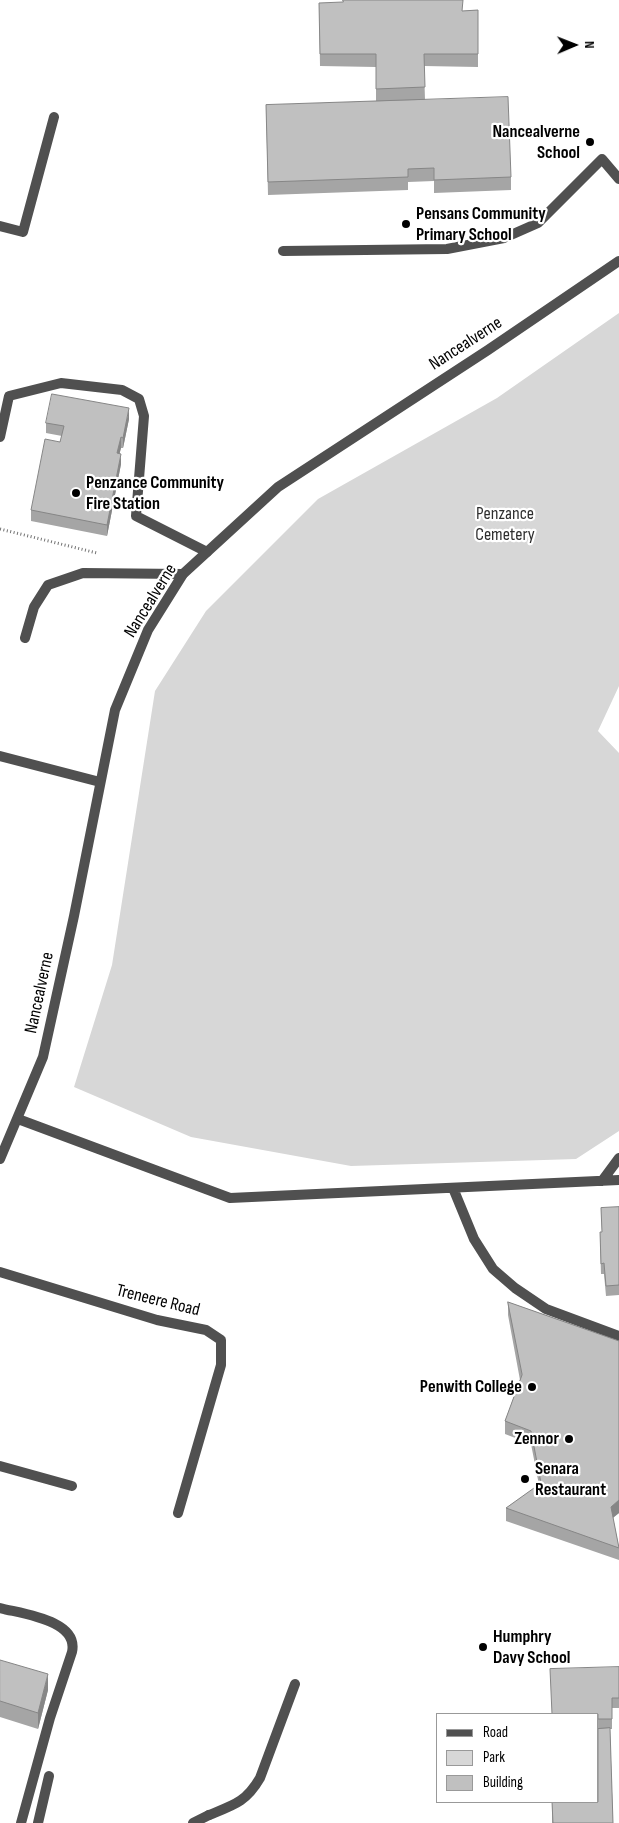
<!DOCTYPE html>
<html>
<head>
<meta charset="utf-8">
<style>
  body { margin:0 }
  #map { position:relative; width:619px; height:1823px; overflow:hidden; background:#fff; font-family:"Sofia Sans Condensed",sans-serif }
  canvas { display:block }
  .legend { position:absolute; left:436px; top:1713px; width:162px; height:90px; box-sizing:border-box; background:#fff; border:1px solid #999; margin:0; padding:6px 9px; list-style:none; font-size:15px; color:#000 }
  .legend li { display:flex; align-items:center; gap:10px; height:25px }
  .legend b { width:25px; border:1px solid #999 }
  .north { position:absolute; left:549px; top:20px; width:50px; height:50px; -webkit-text-stroke:4px #fff; paint-order:stroke; rotate:89deg; font-size:14px; font-weight:700; line-height:20px; text-align:center; color:#000 }
  .north::after { content:''; display:block; margin:auto; width:18px; height:22px; background:#000; clip-path:polygon(50% 0,100% 100%,50% 72%,0 100%) }
</style>
</head>
<body>
<div id="map">
<canvas width="619" height="1823"></canvas>
<ul class="legend">
<li><b style="height:6px;background:#505050"></b>Road</li>
<li><b style="height:14px;background:#d7d7d7"></b>Park</li>
<li><b style="height:14px;background:#c0c0c0"></b>Building</li>
</ul>
<div class="north">N</div>
</div>
<script>
const ctx = document.querySelector('canvas').getContext('2d');
ctx.lineJoin = 'round';
function paint(path, color) { ctx.fillStyle = color; ctx.fill(path, 'evenodd'); }
function stroke(path, color, width, dash) { ctx.strokeStyle = color; ctx.lineWidth = width; ctx.lineCap = dash ? 'butt' : 'round'; ctx.setLineDash(dash || []); ctx.stroke(path); }
function drawText(font, color, halo, rows, align = 'center') {
  ctx.font = font + ' "Sofia Sans Condensed",sans-serif'; ctx.lineWidth = 4.5; ctx.setLineDash([]); ctx.textBaseline = 'middle'; ctx.strokeStyle = halo; ctx.fillStyle = color; for (const [text, x, y, turn = 0] of rows) {
    ctx.save(); ctx.translate(x, y); ctx.rotate((+turn || 0) * Math.PI / 180); ctx.textAlign = isNaN(turn) ? turn : align; if (halo) ctx.strokeText(text, 0, 0); ctx.fillText(text, 0, 0); ctx.restore();
  }
}
paint(new Path2D(`
  M619 313V686L598 731 619 753V1131L576 1159 351 1166 191 1137 74 1087 112 965 155 691 206 611 318 499 497 398Z`), '#d7d7d7');
stroke(new Path2D(`
  M0 529 97 553`), '#727272', 3, [1, 2.5]);
stroke(new Path2D(`
  M283 251 447 249 504 238 538 223 602 159 619 179
  M0 437 9 396 61 383 122 390 139 399 144 416 136 516 207 552
  M25 638 34 607 48 585 83 573 183 574
  M18 1119 230 1198 619 1180
  M602 1181 619 1158
  M453 1188 474 1239 493 1269 515 1288 546 1309 619 1336
  M0 1608C22 1614 79 1620 72 1652L50 1718 21 1823
  M209 1815C234 1805 246 1802 260 1778L295 1684
  M38 1823 49 1776`), '#505050', 10);
stroke(new Path2D(`
  M0 226 23 232 54 117
  M0 756 100 782
  M0 1272 157 1320 206 1330 221 1340V1365L178 1513
  M0 1466 72 1486
  M193 1823 209 1815`), '#505050', 10);
stroke(new Path2D(`
  M0 1159 43 1057 74 916 115 710 148 630 183 574 278 487 488 350 619 261`), '#505050', 10);
paint(new Path2D(`
  M319 3 463 11 478 10V67L424 66 425 100 511 177V190L434 193V181L408 182V190L268 195 266 105 376 101V67L320 66Z
  M129 419 123 448H121L119 454 121 464 107 536 31 521V510L60 442 62 436 46 433V423Z
  M619 1207V1295L606 1296 604 1274H601L600 1242V1232H602L601 1208Z
  M508 1302 619 1341V1513L613 1518 619 1548V1560L506 1521V1508L539 1485 531 1444 505 1434V1421L520 1380 508 1315Z
  M0 1660 48 1690 38 1729 0 1717Z
  M619 1667V1708H612V1729H610L613 1823H552V1802H598V1714Z`), '#a5a5a5');
paint(new Path2D(`
  M129 408V419L123 448V438Z
  M121 437V448L117 464V453Z
  M121 454V464L107 536V525Z
  M619 1500V1513L611 1519V1507Z
  M48 1674V1690L38 1729V1713Z`), '#868686');
const building = new Path2D(`
  M343 0H463L462 11 478 10V54H424L425 87 376 89V54H320L319 3 343 2Z
  M508 97 511 177 434 180V168L408 169V177L268 182 266 105Z
  M52 394 129 408 123 438 121 437 117 453 121 454 107 525 31 510 45 439 60 442 64 426 46 423Z
  M619 1207V1285L606 1286 604 1263 601 1264 600 1232H602L601 1208Z
  M508 1302 619 1341V1500L611 1507 619 1548 506 1508 541 1483 531 1431 505 1421 522 1375Z
  M0 1660 48 1674 38 1713 0 1701Z
  M619 1667V1698H612V1719H598V1714H552L550 1669Z
  M610 1728 613 1823H553L552 1802H598V1729Z`);
paint(building, '#c0c0c0');
stroke(building, '#868686', 1);
for (const [x, y, r, color] of [
  [590,142,5,"#000"],
  [406,224,5,"#000"],
  [76,493,5,"#000"],
  [532,1387,5,"#000"],
  [569,1439,5,"#000"],
  [525,1479,5,"#000"],
  [483,1647,5,"#000"]
]) { const dot = new Path2D(); dot.arc(x, y, r, 0, 2 * Math.PI); ctx.fillStyle = color; ctx.fill(dot); stroke(dot, '#fff', 2); }
drawText('bold 18px', '#000', '#fff', [
  ["Nancealverne",580,132,"right"],
  ["School",580,153,"right"],
  ["Pensans Community",416,214],
  ["Primary School",416,235],
  ["Penzance Community",86,483],
  ["Fire Station",86,504],
  ["Penwith College",522,1387,"right"],
  ["Zennor",559,1439,"right"],
  ["Senara",535,1469],
  ["Restaurant",535,1490],
  ["Humphry",493,1637],
  ["Davy School",493,1658]
], 'left');
drawText('18px', '#000', '#fff', [
  ["Nancealverne",466,344,-33],
  ["Nancealverne",151,601,-58],
  ["Nancealverne",40,993,-78],
  ["Treneere Road",158,1301,14]
]);
drawText('18px', '#2e2e2e', '#fff', [
  ["Penzance",505,514],
  ["Cemetery",505,535]
]);
</script>
</body>
</html>
